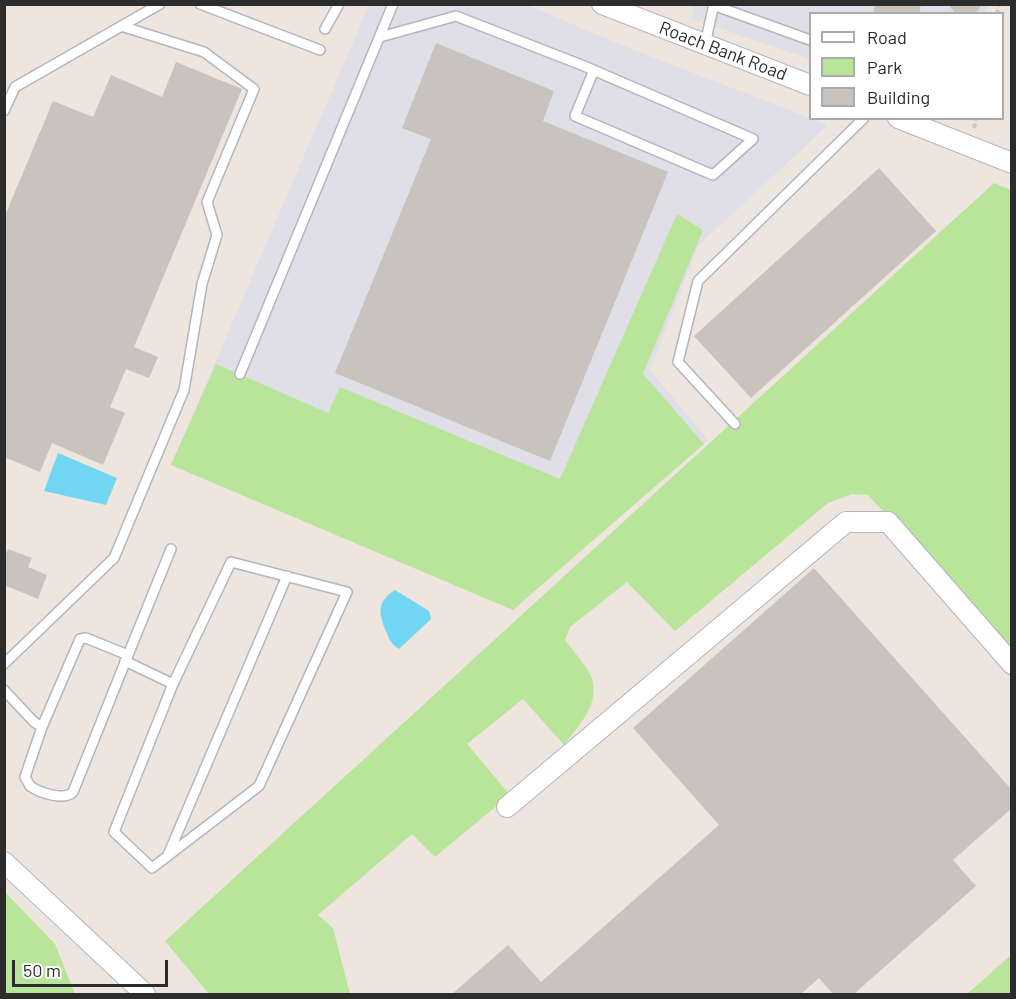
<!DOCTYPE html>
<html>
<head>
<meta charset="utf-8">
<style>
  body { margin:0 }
  #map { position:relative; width:1016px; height:999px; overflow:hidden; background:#eee6de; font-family:Barlow,sans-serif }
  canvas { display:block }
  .frame { position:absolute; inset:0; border:6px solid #2c2c2c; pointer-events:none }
  .legend { position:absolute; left:809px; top:12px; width:195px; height:108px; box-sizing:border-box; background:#fff; border:2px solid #ababab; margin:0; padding:8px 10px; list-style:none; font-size:18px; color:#2c2c2c }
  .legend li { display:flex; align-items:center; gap:12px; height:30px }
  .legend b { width:30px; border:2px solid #ababab }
  .scale { position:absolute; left:12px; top:960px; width:156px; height:27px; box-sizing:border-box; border:3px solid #2c2c2c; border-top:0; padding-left:8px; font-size:18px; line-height:21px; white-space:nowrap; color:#2c2c2c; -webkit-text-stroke:4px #fff; paint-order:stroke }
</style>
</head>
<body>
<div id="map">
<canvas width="1016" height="999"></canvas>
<div class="frame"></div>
<ul class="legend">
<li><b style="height:8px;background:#fff"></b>Road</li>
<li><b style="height:16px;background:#b8e59a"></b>Park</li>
<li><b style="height:16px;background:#c9c3bd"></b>Building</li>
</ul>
<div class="scale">50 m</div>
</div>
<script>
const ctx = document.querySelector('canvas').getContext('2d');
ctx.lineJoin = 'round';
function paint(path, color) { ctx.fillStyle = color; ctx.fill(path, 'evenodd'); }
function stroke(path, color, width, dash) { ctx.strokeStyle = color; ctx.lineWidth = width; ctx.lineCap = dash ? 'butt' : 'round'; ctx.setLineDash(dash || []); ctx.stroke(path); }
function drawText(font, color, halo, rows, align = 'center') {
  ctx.font = font + ' Barlow,sans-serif'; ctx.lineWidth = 5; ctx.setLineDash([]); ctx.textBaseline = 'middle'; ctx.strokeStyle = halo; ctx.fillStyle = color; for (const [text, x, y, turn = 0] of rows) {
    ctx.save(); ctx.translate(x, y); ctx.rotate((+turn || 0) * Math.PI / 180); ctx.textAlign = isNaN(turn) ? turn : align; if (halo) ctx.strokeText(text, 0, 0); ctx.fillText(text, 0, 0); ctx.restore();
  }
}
paint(new Path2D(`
  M369 5H527L639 52 828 125 698 246 650 370 708 440 513 610 171 465Z
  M685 5H988L986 13 810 14V59L692 19 694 8Z`), '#e0dee6');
paint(new Path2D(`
  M994 183 1011 190V650L868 495 852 494 828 503 675 631 627 582 570 627 565 640C572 650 589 668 592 679 600 705 578 726 564 745L523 699 467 744 510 795 435 857 412 834 318 915 333 928 350 994H209L165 941Z
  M677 214 703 230 643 374 704 444 513 610 171 465 216 364 328 413 340 387 560 479Z
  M5 892 55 944 75 994H5Z
  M1011 955V994H967Z`), '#b8e59a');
paint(new Path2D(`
  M58 453 117 478 106 505 44 491Z
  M395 590 429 611 431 619 399 649C390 644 389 638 385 629 378 611 378 601 395 590Z`), '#70d6f1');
paint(new Path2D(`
  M875 4H921L919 14H873Z
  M950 4H980V8L974 14H956L950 7Z
  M436 43 554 91 543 121 668 172 550 461 335 373 431 139 402 128Z
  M176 62 242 89 134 347 158 357 149 378 126 369 110 407 125 413 103 465 52 443 40 472 4 457V218L53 101 93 117 111 75 162 97Z
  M879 168 936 231 751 398 694 336Z
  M8 549 32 558 28 567 47 575 38 599 4 585V557Z
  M814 568 1012 790V808L953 860 976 886 854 994H833L819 978 801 994H452L508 945 541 982 719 825 633 728Z`), '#c9c3bd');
const lane = new Path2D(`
  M200 4 320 50
  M713 5 810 40
  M325 29 339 4
  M380 37 456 16 584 66 753 139 713 175 575 116 594 70
  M705 44 714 4
  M4 111 15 87 160 4
  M240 374 393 4
  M735 424 678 362 698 281 864 118
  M128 655 171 549
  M125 661 173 684 114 832 152 868 259 786 347 592 231 562 173 684
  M4 664 114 558 184 390 202 284 217 235 207 202 254 89 204 52 121 26
  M4 690 34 722 42 727 80 639 86 638 128 655 73 792C64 801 40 793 30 786 29 784 26 779 25 777L42 727
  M168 855 287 576`);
const street = new Path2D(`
  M602 4 810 85
  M898 118 1012 163
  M507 807 846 522H888L1012 664
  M4 862 145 994`);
stroke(lane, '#b2b5bf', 12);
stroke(street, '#b2b5bf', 22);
stroke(new Path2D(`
  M997 14 999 4
  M974 128 976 118`), '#c8c8c8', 4, [4.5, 3]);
stroke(lane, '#fff', 9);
stroke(street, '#fff', 20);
drawText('18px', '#2c2c2c', '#fff', [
  ["Roach Bank Road",723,51,21]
]);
</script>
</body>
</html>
